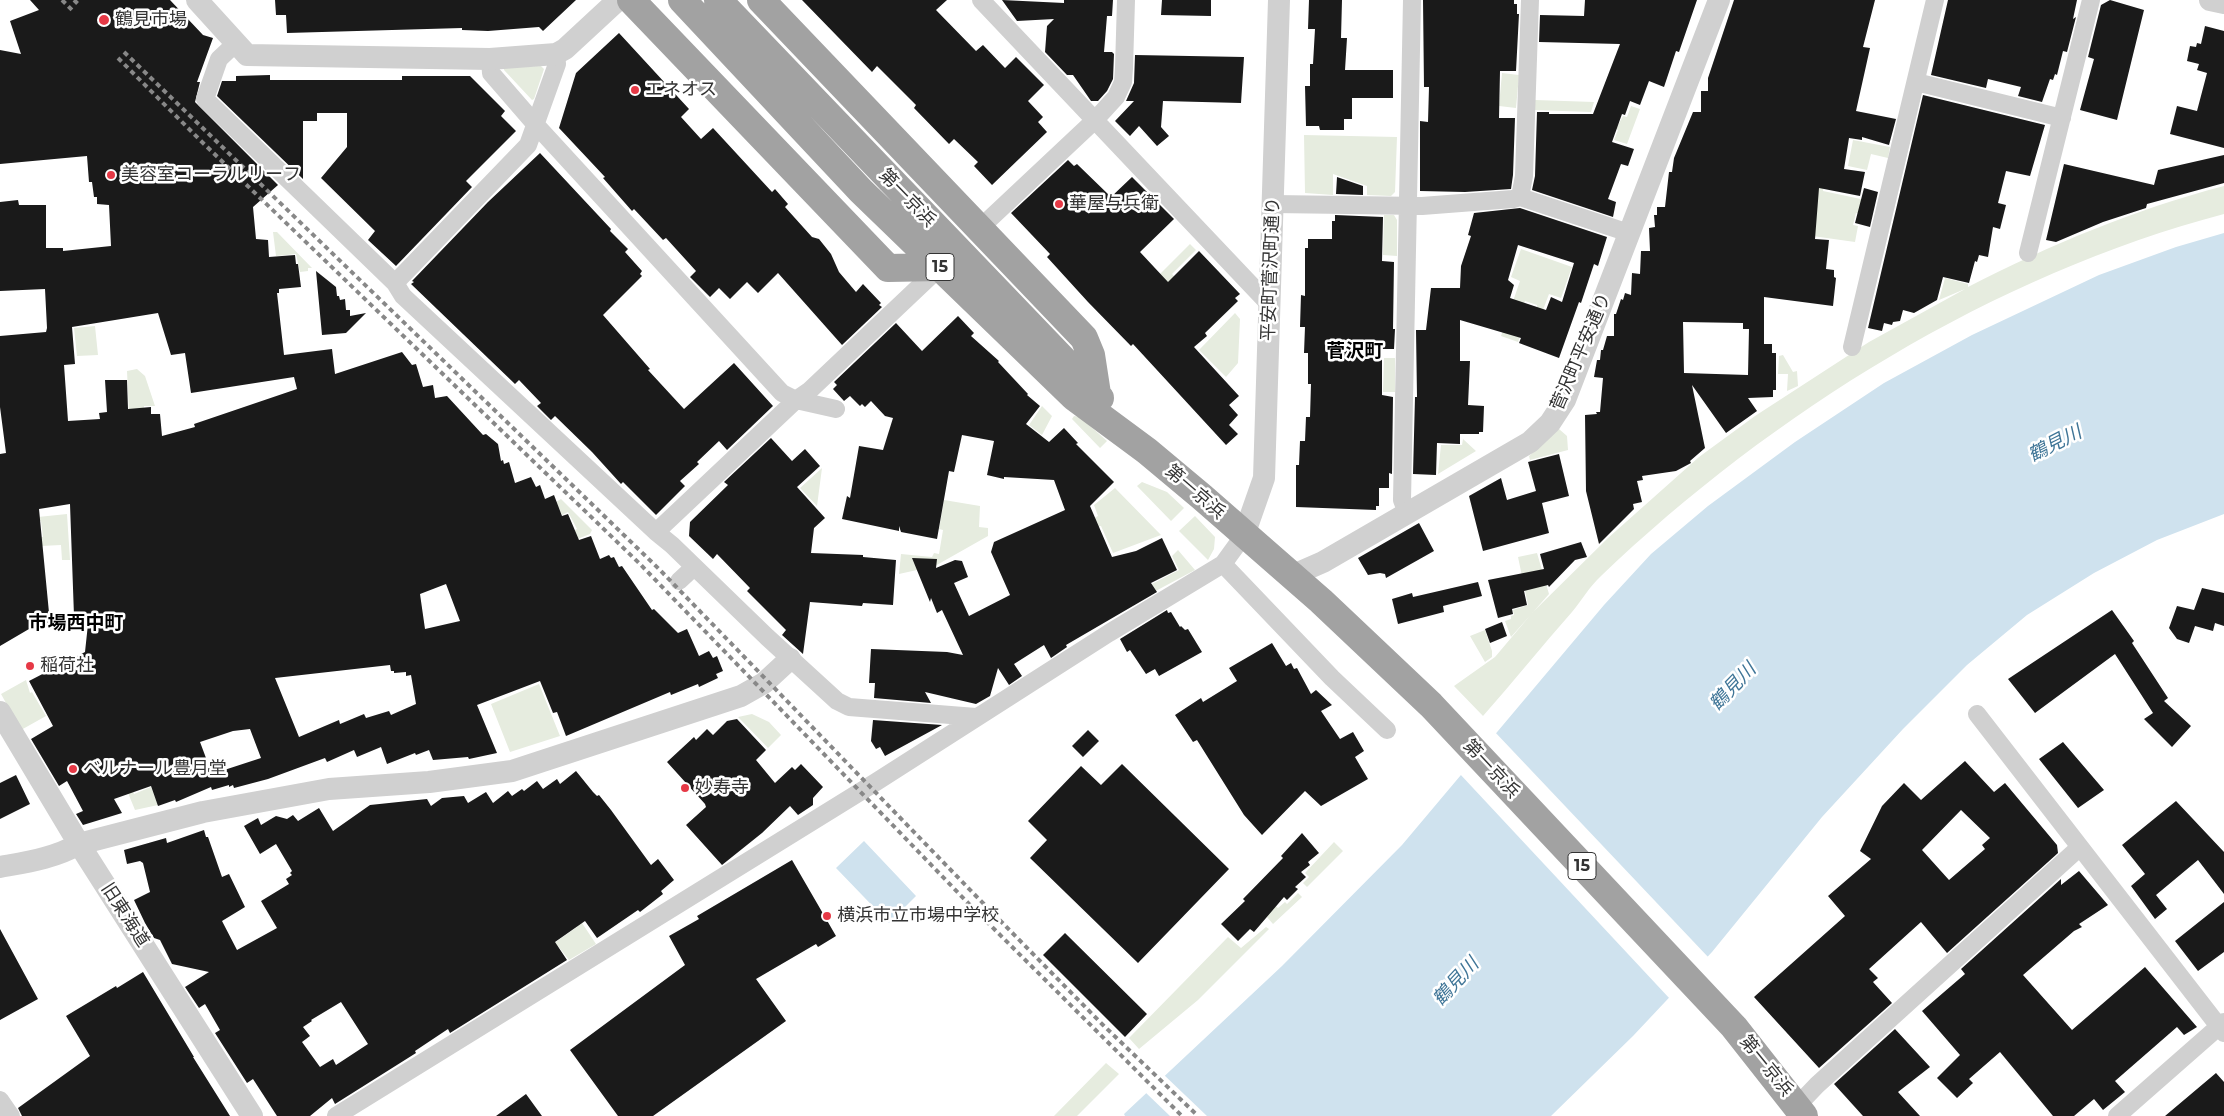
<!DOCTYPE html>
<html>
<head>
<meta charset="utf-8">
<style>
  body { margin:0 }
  canvas { display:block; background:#fff }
</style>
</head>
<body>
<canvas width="2224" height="1116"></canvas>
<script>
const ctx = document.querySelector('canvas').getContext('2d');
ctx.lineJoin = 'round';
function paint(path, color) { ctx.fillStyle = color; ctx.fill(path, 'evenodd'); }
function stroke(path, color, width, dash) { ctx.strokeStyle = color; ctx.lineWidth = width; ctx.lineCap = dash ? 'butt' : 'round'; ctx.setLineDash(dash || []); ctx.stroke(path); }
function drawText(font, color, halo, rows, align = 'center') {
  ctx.font = font + ' Montserrat,"Noto Sans JP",sans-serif'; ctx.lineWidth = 5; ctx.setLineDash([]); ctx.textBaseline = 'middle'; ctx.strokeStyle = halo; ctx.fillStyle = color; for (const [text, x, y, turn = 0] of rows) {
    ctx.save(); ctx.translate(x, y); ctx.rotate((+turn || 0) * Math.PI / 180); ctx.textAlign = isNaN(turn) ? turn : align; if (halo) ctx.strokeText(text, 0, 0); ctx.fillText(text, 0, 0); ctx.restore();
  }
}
paint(new Path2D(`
  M541 66 544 69 534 99 532 100 504 70V67Z
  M1502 73 1519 75 1516 108 1499 106Z
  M1535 100 1594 102 1591 112 1534 110Z
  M1631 106 1640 109 1627 144 1614 140 1618 130 1616 129 1623 116 1627 117Z
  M1304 135 1397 137 1395 192 1391 196 1367 195V186L1333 174V195L1305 193Z
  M1853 140 1890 147 1888 158 1871 154 1867 170 1848 166Z
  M1783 184H1824L1823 191 1875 202 1871 215 1856 213 1853 225 1858 226 1855 242 1784 232Z
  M2224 186V214C1993 275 1773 412 1601 576 1590 586 1582 600 1572 612 1542 646 1513 682 1483 716L1454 686 1495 657 1533 612 1608 538 1699 457 1755 416 1869 342 1965 289 1939 300 1945 278 1968 284V287C2052 244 2133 210 2224 186Z
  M1384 215H1394L1397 220V256L1383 255Z
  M273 232H277L312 268H308V271L300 272 296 254 276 256Z
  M1190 244 1196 250 1172 274 1190 293 1156 278Z
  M1521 249 1572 267 1561 298 1549 294 1543 310 1537 308V305L1525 301 1521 313 1527 316 1518 342 1501 336 1520 281 1511 277Z
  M1235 313 1240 319 1238 363 1226 377 1199 350Z
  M95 326 98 355 77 356 74 328Z
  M1783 355 1793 372 1797 371 1798 386 1787 391 1788 374H1778L1779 356Z
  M1384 358H1395V392H1383Z
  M137 369 145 376 155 406H144L143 413 129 414 127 371Z
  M1042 406 1052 416 1042 435 1029 425Z
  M1074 416 1080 417 1107 441 1100 448 1072 419Z
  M1559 429 1567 436 1568 450 1530 460 1529 456Z
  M1463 439 1476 451 1438 474 1441 445H1462Z
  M822 468 817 506 800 488Z
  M1142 482 1167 492 1184 508 1171 521 1137 486Z
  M1115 488 1161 535 1113 553 1101 526 1096 527 1092 519 1098 516 1094 505Z
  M561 499 592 530 590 534 570 542 566 535 577 529 568 512 562 515 556 502Z
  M944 500 980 506 979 527 988 528V536L935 566 899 574 901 554 932 557 934 553 939 554 943 530 939 529Z
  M67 514 70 560H62L61 545 41 546 40 537H43L41 521 38 520V517Z
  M1195 516 1215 537 1214 549 1208 560 1179 531Z
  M1178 550 1195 570 1150 594 1148 586 1179 570 1172 556Z
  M1537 553 1549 594 1511 637 1505 621 1511 619V616L1514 615 1513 610 1528 605 1518 557Z
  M1485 630 1492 651V657L1485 662 1470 636Z
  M26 680 30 693 32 692 46 716 21 730 1 694Z
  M539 684 560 736 510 752 491 704Z
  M752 714 769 722 781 735 768 748 738 717Z
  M151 787 158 805 135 810 128 793 133 791 134 794Z
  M1334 842 1343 851 1307 887 1303 883 1309 877 1305 873Z
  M554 881 596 944 569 960 558 946 552 950 550 946 577 927 570 918Z
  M1298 893 1302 897 1273 924 1266 916 1272 903 1278 908 1285 902 1287 904Z
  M1266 927 1269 929 1198 1000 1139 1049 1129 1038 1228 937 1241 948Z
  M1106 1063 1119 1074 1077 1116H1054Z`), '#e6ecdf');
paint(new Path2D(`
  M2224 233V514L2157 540 2094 573 2027 615 1967 665 1903 729 1822 817 1712 952 1633 1036 1551 1116H1125L1124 1114 1282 966 1402 845 1604 605 1651 554 1708 506 1795 442 1884 383 1972 335 2099 275 2176 247Z
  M864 841 916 896 889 923 836 868Z`), '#cfe2ee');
paint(new Path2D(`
  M1494 731 1709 958 1670 999 1459 773Z
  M1163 1074 1207 1116H1170L1145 1092Z`), '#fff');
paint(new Path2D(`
  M30 0H170L203 35 213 38 197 82H200L195 102 278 185 253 207 256 239 268 240 269 257 295 255 296 264H298L301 287 279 289V293H277L284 355 332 349 335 374 402 352 412 365 416 364 423 387 433 385 435 398 447 396 483 435 486 434 498 444 501 461 503 460 504 464 509 462 515 483 531 477 536 487 540 485 545 499 554 495 562 516 568 514 579 540 591 536 600 559 609 555 611 558 614 557 619 567 622 566 652 610 654 609 678 633 687 629 699 656 709 651 713 658 717 656 723 671 716 674 718 678 699 687 698 684 671 695 670 692 566 736 557 712 553 713 540 681 477 705 497 753 469 759 468 757 433 760 429 750 416 755 415 753 387 764 381 747 357 757 354 750 327 762 325 758 268 779 234 788 233 785 229 787V785L212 790 211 787 176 802 175 800 158 806 151 786 114 799 122 813 83 825 76 814 83 811 67 781 59 786 31 739 53 726 29 681 85 652 88 624 80 623 81 614 74 616 70 504 39 509 50 623 29 629 0 646V454L6 453 0 407V336L46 332 47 328 45 289 0 291V202L18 200 19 205H46V248H63V251L111 246 109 205 97 204V197H94L92 182H89L87 156 0 164V50L21 54 10 21 39 10ZM158 313 171 355 185 353 191 393 294 377 297 389 194 424 195 427 162 436 160 414H151V407L128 409 127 380H105L107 412 99 413 100 419 68 421 64 365 75 364 72 327ZM446 584 460 621 425 629 420 594ZM390 665 391 671H394V673L406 672V676L411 675 416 704 391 715 389 711 366 718 364 714 340 724 339 720 299 737 275 678ZM250 729 261 758 212 774 200 742 233 731Z
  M275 0H576L543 31 539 27 488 31 462 30V28L287 33 286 15H276Z
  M802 0H947L936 10 976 51 983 45 1005 68 1016 57 1044 85 1028 101 1043 117 1038 122 1047 132 992 185 974 166 978 162 954 139 949 144 914 108 916 105 877 66 872 72Z
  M1002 0 1064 3V0H1113L1112 16H1107L1104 52H1112L1114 54 1113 79 1107 91 1098 101H1091L1073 75H1067L1045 52 1047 26 1054 19 1017 21Z
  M1162 0H1211V16L1161 15Z
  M1309 0H1342L1341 38H1347L1345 70H1393V98H1352V119H1344V130H1320L1319 126H1306L1305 86H1310V64H1313L1315 29H1308Z
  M1423 0H1514V4H1517V14H1519L1516 71H1500L1499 118H1515L1513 175 1511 189 1465 192 1420 191V121L1428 122 1429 87H1424Z
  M1585 0H1697L1679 52 1676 51 1664 87 1649 81 1640 105 1630 101 1625 115 1622 114 1612 142 1634 149 1628 166 1621 164 1608 199 1616 202 1613 217 1532 190 1535 176 1537 112H1549V114H1593L1620 44 1539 42 1540 15 1584 16Z
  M1734 0H1875L1863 47 1870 48 1856 111 1896 119 1889 145 1862 137V140L1849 138 1844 169 1865 172 1860 196 1819 188 1815 239 1829 240 1826 269 1834 270V277L1836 278 1833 306 1764 297V344H1772V353H1776V390H1773V397L1748 398 1757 411 1726 433 1692 385 1705 448 1690 461 1691 463 1676 471 1642 476 1643 480 1637 481 1642 502 1633 504 1634 509 1599 544 1586 491 1585 415 1597 414 1596 412H1600L1603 378 1594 377 1597 360H1600L1601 350H1603L1607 336H1614V314H1616L1621 299 1623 300 1625 293 1631 295 1632 273 1640 274 1641 251H1650L1649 228 1655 227 1654 215H1657V207H1665L1669 172H1672L1674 158 1693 112H1701V91H1708V78ZM1683 322 1743 323V329H1749L1748 375 1684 373Z
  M1948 0H2077L2073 19 2076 17 2067 52 2063 51 2057 75 2055 74 2053 80 2050 79 2042 102 2018 96 2021 87 1988 79 1986 88 1931 75Z
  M2110 0 2144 10 2117 120 2080 110 2094 59 2088 57 2101 5Z
  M2205 26 2224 31V148L2170 134 2177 106 2197 111 2207 73 2197 70 2199 64 2187 61 2190 46 2196 47 2197 43 2201 44Z
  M619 33 689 109 681 117 701 139 713 128 772 192 775 189 788 204 785 207 812 237 819 239 831 254 839 272 856 292 863 284 881 303 879 305 882 307 842 345 778 273 758 293 747 282 730 299 719 288 710 297 690 277 696 271 666 238 663 240 634 209 632 211 603 178 605 177 559 128 576 73Z
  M1135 55 1244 57 1241 103 1163 101 1161 127 1169 136 1157 146 1139 126 1130 136 1115 121 1134 101H1126L1134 83Z
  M270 75V80H402V76H470L505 111 501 116 516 131 466 181 472 187 396 266 368 240 375 231 321 178 347 147V113H317V121H303V179L217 96 222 81H236V76Z
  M1923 95 2045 125 2030 176 2006 171 1998 203 2006 205 2000 229 1993 227 1988 257 1979 255 1977 262 1975 261 1969 283 1943 277 1937 300 1914 313 1903 310 1900 321 1893 322 1892 325 1884 323 1882 331 1868 328Z
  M540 153 611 229 610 231 628 249 625 252 642 271 640 274 642 276 603 315 650 369 648 370 684 409 734 363 773 406 727 450 719 441 697 462 699 464 680 481 685 486 656 515 623 482 621 484 592 452 555 416 551 420 537 406 541 403 519 380 515 384 411 284 414 282 412 281 488 202Z
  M2224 155V183L2147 204 2146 208 2103 222 2056 242 2046 240 2064 164 2154 185 2158 170Z
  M1068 160 1074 166 1077 164 1111 197 1132 177 1174 219 1140 252 1168 282 1199 251 1240 294 1235 298 1238 301 1205 333 1207 336 1194 347 1239 396 1229 405 1238 415 1229 425 1238 434 1226 445 1133 344 1131 346 1088 302 1047 257 1050 254 1011 213Z
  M1337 177 1363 186V195L1336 194Z
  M1864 188 1878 192 1870 227 1855 223Z
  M1520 208 1607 237 1598 266 1594 264 1581 303 1579 302 1559 358 1519 343 1521 338 1460 320V361H1470L1468 405 1484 406 1483 432H1479V434H1460V444L1437 443 1436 475 1413 474 1415 397H1417L1416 330H1426L1431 288H1460L1461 266 1471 236 1468 235 1474 213ZM1518 245 1574 263 1562 302 1551 297 1546 310 1510 298 1514 285 1508 280Z
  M1335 215 1383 217 1382 261 1394 262 1393 329H1395L1394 349H1382V395L1393 397 1392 474 1389 473V488H1379V506H1376V510L1296 507V465H1299L1300 441H1305L1306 417H1310L1311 384H1308V353H1304L1305 327H1300L1301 295 1305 296V248H1308V239H1332V221H1335Z
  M316 271 336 287 337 296H339L340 300 345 299 346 310H350V316L366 313 346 333 322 335Z
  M958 316 974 333 971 336 999 361 998 362 1028 394 1027 395 1040 406 1026 424 1049 442 1064 428 1078 443 1076 444 1114 482 1090 506 1112 557 1136 551 1162 538 1177 570 1151 583 1157 592 1066 645 1067 647 1051 658 1044 645 1014 664 1022 676 1009 685 998 668 990 696 976 704 925 692 931 703 874 698 875 683H869L871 649 947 652 963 655 942 610 937 613 931 598 930 602 912 558 937 559 936 568 955 560 962 561 968 577 954 583 969 616 1010 595 991 552 994 542 1065 510 1054 480 1004 477V479L987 475 994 441 962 435 954 472 949 471 937 539 901 532 899 526V531L842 519 847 496 850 498 859 446 883 450 893 418 885 416 871 401 865 407 862 404 860 406 850 396 844 401 833 389 837 385 834 382 896 323 922 351Z
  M771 438 792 461 805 449 820 466 797 487 825 518 814 528 811 553 863 555V557L896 560 893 605 863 603 862 606 810 602 803 654 782 635 786 630 747 591 750 588 717 554 713 559 689 536 690 522 728 485 724 482Z
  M1559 454 1569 496 1542 503 1549 533 1483 551 1469 496 1501 478 1507 500 1536 491 1528 462Z
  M1419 523 1434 551 1386 578 1385 574 1380 573 1368 575 1358 558Z
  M1581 542 1587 557 1575 560 1549 587 1548 585 1524 591 1527 605 1512 609 1513 614 1498 618 1488 580 1544 569 1540 554Z
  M1478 582 1482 596 1443 606 1444 612 1398 624 1392 599 1412 593 1413 597Z
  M2202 588 2224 593V626L2215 623 2213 631 2195 626 2189 643 2177 639 2169 628 2177 606 2194 610Z
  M1167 610 1168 613 1171 612 1180 627 1181 626 1185 630 1188 629 1202 652 1159 676 1155 669 1146 674 1130 650 1127 652 1120 639Z
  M2112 610 2134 641 2132 643 2168 698 2164 701 2191 726 2172 747 2144 719 2153 713 2115 654 2035 713 2008 679Z
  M1502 622 1507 636 1490 643 1485 629Z
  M1272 643 1286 666 1291 663 1294 669 1297 668 1311 694 1316 690 1332 705 1321 711 1340 739 1353 732 1364 751 1355 757 1368 779 1321 806 1305 791 1262 835 1244 815 1197 740 1193 742 1175 715 1201 698 1203 702 1237 681 1229 668Z
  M737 719 766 750 756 760 775 783 792 767 795 770 801 764 823 787 813 798V805L798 815 790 806 762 833 722 865 686 825 706 807 705 804 667 762 694 737 696 740 707 729 713 735 727 721Z
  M873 720 942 725 885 756 880 747 876 749 871 741Z
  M1088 730 1099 741 1083 757 1072 746Z
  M2063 742 2104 790 2078 808 2039 759Z
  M1965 761 1994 792 2005 783 2057 845 2058 853 1947 953 1921 922 1869 969 1878 978 1873 982 1892 1003 1819 1068 1754 997 1845 916 1828 896 1871 859 1860 851 1882 806 1904 783 1921 800ZM1961 810 1990 838 1982 845 1985 849 1949 880 1922 850Z
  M1122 764 1229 869 1138 963 1030 858 1047 840 1028 821 1081 766 1101 785Z
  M576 771 593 792 597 796 599 795 611 810 651 865 658 859 674 880 661 891 663 894 640 912 638 910 597 938 585 921 555 942 567 960 450 1033 448 1029 415 1051 416 1053 335 1104 332 1098 310 1116H277L253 1079 247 1083 215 1033 220 1030 205 1004 199 1008 185 987 209 972 172 964 160 940 154 938 145 923 134 900 150 892 143 863 140 861 127 864 124 850 166 838 167 843 204 830 206 837H208L222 877 229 874 245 907 222 921 237 950 277 928 261 901 289 884 286 879 292 875 290 873 292 871 276 844 260 854 244 826 258 818 261 825 276 816 287 819 293 815 298 821 319 808 333 831 370 805 427 799 431 806 442 798 464 796 468 803 486 792 493 803 508 791 512 796 522 789 524 791 537 781 543 789 557 779 560 784ZM341 1002 368 1044 336 1065 333 1059 320 1067 302 1042 310 1036 303 1027 312 1021 311 1020Z
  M16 775 30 804 0 819V783Z
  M2176 801 2224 852V894L2198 860 2156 895 2167 909 2155 919 2131 886 2145 874 2122 845Z
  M1302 833 1319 853 1308 862 1310 865 1301 872 1306 877 1295 887 1298 889 1287 900 1284 897 1254 932 1250 929 1238 941 1221 924 1245 901 1243 899 1283 858 1281 856Z
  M792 860 836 936 818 947 816 944 756 979 786 1021 653 1116H618L570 1050 685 965 669 936 699 919 697 916Z
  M2079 871 2108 905 2079 924 2082 927 2074 931 2023 975 2072 1030 2145 967 2197 1027 2184 1035 2177 1027 2115 1081 2125 1092 2103 1110 2094 1099 2074 1116H2053L2000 1052 1969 1079 1973 1083 1957 1098 1937 1078 1960 1055 1922 1011 1965 974 1961 969 2061 879V885Z
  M2224 902V952L2198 971 2175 941Z
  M0 929 38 999 0 1020Z
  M1065 933 1147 1014 1125 1037 1043 955Z
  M143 972 194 1057H193L230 1116H22L18 1108 90 1056 66 1016 116 986 117 988Z
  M1895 1029 1930 1067 1898 1092 1920 1116H1863L1834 1084Z
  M2216 1073 2224 1082V1116H2165Z
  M526 1094 542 1116H496Z`), '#1a1a1a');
stroke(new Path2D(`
  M981 0 1270 305
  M236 43 219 59 205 99 395 283 403 296 656 532 672 545 767 637 837 701 849 707 976 717
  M490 59 491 73 536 125 782 393 796 400 836 409
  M1916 82 2062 118
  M1520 197 1524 176 1530 0
  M1273 204 1422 206 1513 199 1520 197 1629 233
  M980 228 1095 120 1116 97 1123 82 1124 68 1126 0
  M2028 253 2091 0
  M395 283 528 145 557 64 556 54
  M1852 347 1935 0
  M1407 513 1402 500 1412 0
  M656 532 796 400 809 391 940 267
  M1223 564 1332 678 1387 730
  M679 581 694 567
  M1977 714 2224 1033
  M0 1100 11 1116
  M1797 1106 1817 1085 2080 847
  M336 1116 876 782 1109 633 1223 564 1244 535
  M2117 1116 2224 1022`), '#d0d0d0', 18);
stroke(new Path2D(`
  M197 0 247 55 490 59 556 54 565 49 618 0
  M2210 0 2224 3
  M1244 535 1264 478 1279 0
  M1291 576 1323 562 1530 442 1550 423 1565 400 1719 0
  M0 712 79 844 252 1116
  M0 867C27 862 55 858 79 844L203 812 329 789 429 782 512 771 741 696 764 683 790 659`), '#d0d0d0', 22);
stroke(new Path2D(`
  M631 0 888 268 940 267
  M682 0 861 191 1074 397 1147 451 1202 497 1321 601 1431 705 1734 1027 1804 1116
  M718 0 1100 398
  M761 0 1084 338 1091 355 1097 394`), '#a2a2a2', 28);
stroke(new Path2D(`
  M62 0 74 12
  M74 0 80 6
  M124 52 659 569 976 896 1103 1025 1198 1116
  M118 58 201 141 640 564 969 904 1182 1116`), '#888', 4, [5, 4]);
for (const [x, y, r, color] of [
  [104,20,6,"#e63946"],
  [635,90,5,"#e63946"],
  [111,175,5,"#e63946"],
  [1059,204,5,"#e63946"],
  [30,666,5,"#e63946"],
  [73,769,5,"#e63946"],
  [685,788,5,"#e63946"],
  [827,916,5,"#e63946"]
]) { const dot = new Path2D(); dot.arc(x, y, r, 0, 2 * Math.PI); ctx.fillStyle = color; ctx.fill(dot); stroke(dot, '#fff', 2); }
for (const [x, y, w] of [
  [940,267,28],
  [1582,866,28]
]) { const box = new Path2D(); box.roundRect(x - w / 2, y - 13.5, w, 27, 4); ctx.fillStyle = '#fff'; ctx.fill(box); stroke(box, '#333', 1); }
drawText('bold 16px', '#333', null, [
  ["15",940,267],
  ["15",1582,866]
]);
drawText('18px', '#333', '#fff', [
  ["鶴見市場",115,20],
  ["エネオス",645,90],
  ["美容室コーラルリーフ",121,175],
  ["華屋与兵衛",1069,204],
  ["稲荷社",40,666],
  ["ベルナール豊月堂",83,769],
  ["妙寿寺",695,788],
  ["横浜市立市場中学校",837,916]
], 'left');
drawText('18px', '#333', '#fff', [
  ["第一京浜",907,198,46],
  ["平安町菅沢町通り",1271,269,-88],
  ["菅沢町平安通り",1581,352,-67],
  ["第一京浜",1195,492,41],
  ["第一京浜",1491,769,47],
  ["旧東海道",125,915,57],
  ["第一京浜",1766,1066,51]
]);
drawText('bold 19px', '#000', '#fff', [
  ["菅沢町",1355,351],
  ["市場西中町",76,623]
]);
drawText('italic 19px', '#3f7597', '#fff', [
  ["鶴見川",2055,444,-27],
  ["鶴見川",1733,687,-46],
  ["鶴見川",1456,982,-47]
]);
</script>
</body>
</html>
